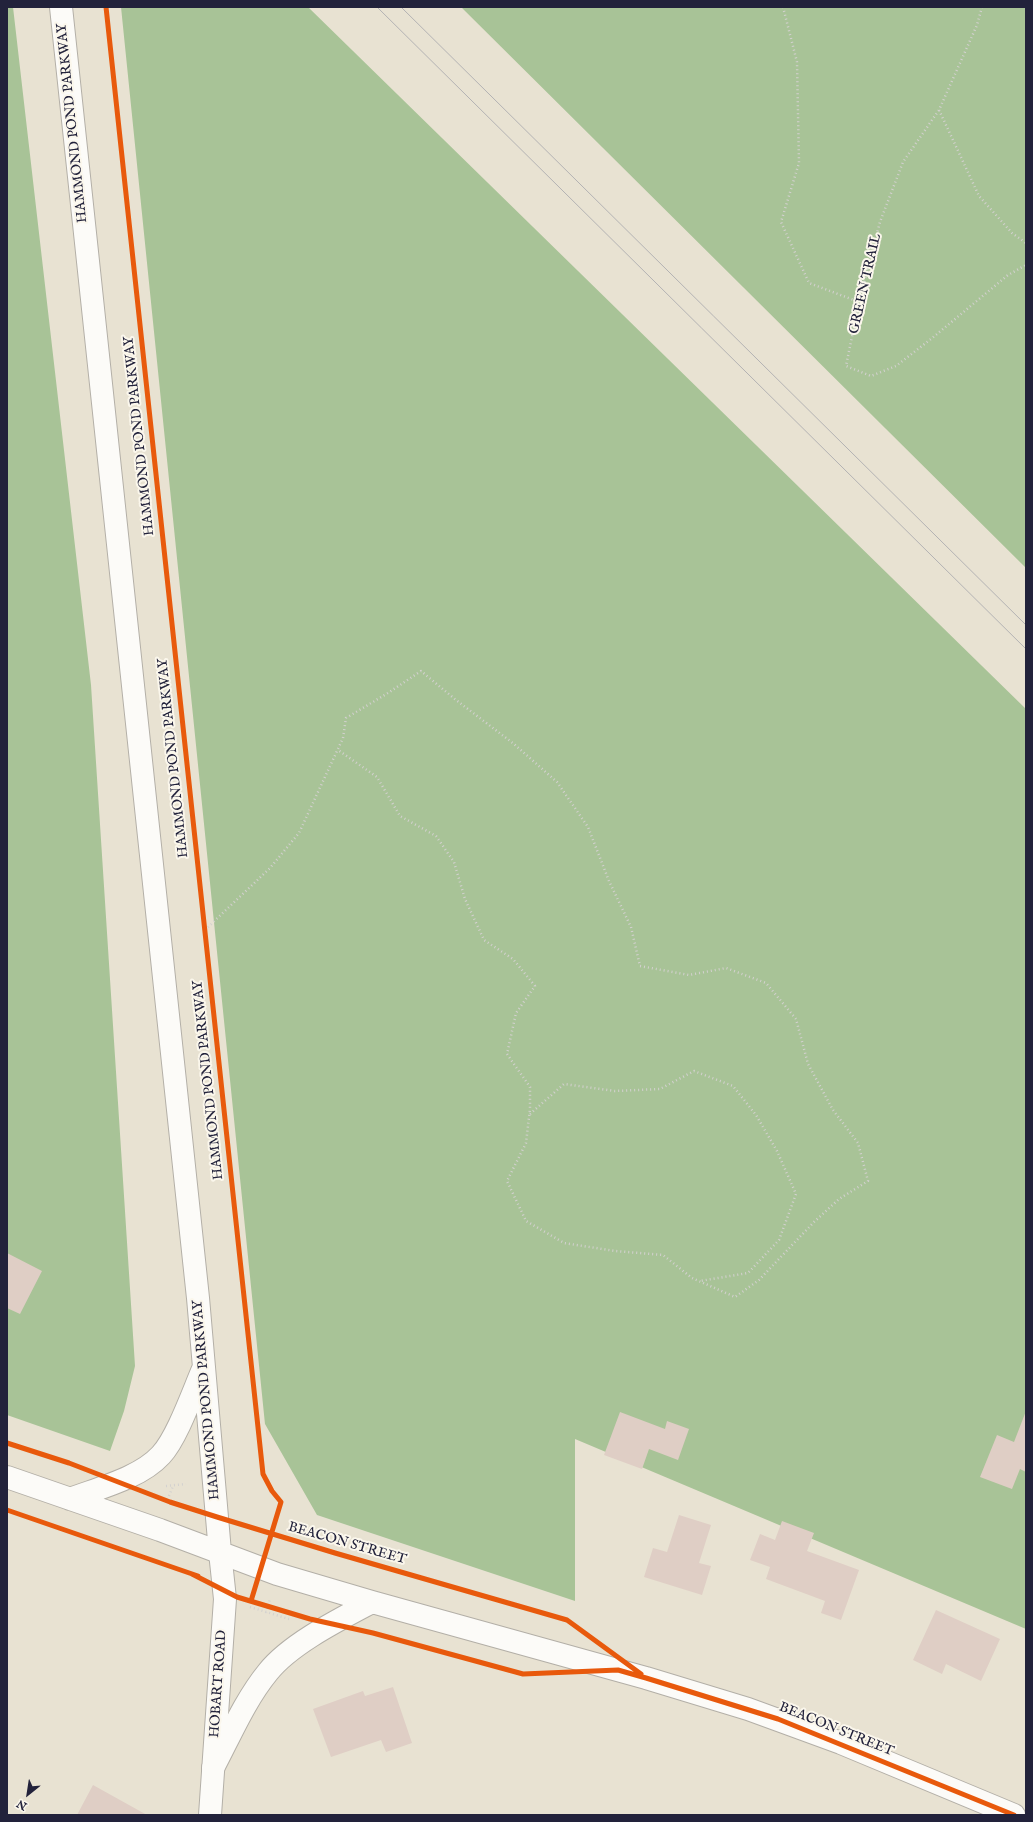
<!DOCTYPE html>
<html>
<head>
<meta charset="utf-8">
<style>
  body { margin:0 }
  #map { position:relative; width:1033px; height:1822px; overflow:hidden; background:#e8e2d2; font-family:"IM FELL English",serif }
  canvas { display:block }
  .frame { position:absolute; inset:0; border:8px solid #22223b; pointer-events:none }
  .north { position:absolute; left:8px; top:1774px; width:40px; height:40px; -webkit-text-stroke:3px #fbf7ec; paint-order:stroke; rotate:210deg; font-size:11px; font-weight:700; line-height:16px; text-align:center; color:#22223b }
  .north::after { content:''; display:block; margin:auto; width:14px; height:18px; background:#22223b; clip-path:polygon(50% 0,100% 100%,50% 72%,0 100%) }
</style>
</head>
<body>
<div id="map">
<canvas width="1033" height="1822"></canvas>
<div class="frame"></div>
<div class="north">N</div>
</div>
<script>
const ctx = document.querySelector('canvas').getContext('2d');
ctx.lineJoin = 'round';
function paint(path, color) { ctx.fillStyle = color; ctx.fill(path, 'evenodd'); }
function stroke(path, color, width, dash) { ctx.strokeStyle = color; ctx.lineWidth = width; ctx.lineCap = dash ? 'butt' : 'round'; ctx.setLineDash(dash || []); ctx.stroke(path); }
function drawText(font, color, halo, rows, align = 'center') {
  ctx.font = font + ' "IM FELL English",serif'; ctx.lineWidth = 4; ctx.setLineDash([]); ctx.textBaseline = 'middle'; ctx.strokeStyle = halo; ctx.fillStyle = color; for (const [text, x, y, turn = 0] of rows) {
    ctx.save(); ctx.translate(x, y); ctx.rotate((+turn || 0) * Math.PI / 180); ctx.textAlign = isNaN(turn) ? turn : align; if (halo) ctx.strokeText(text, 0, 0); ctx.fillText(text, 0, 0); ctx.restore();
  }
}
paint(new Path2D(`
  M7 7H13L91 685 135 1366 124 1411 110 1451 7 1415Z
  M121 7H308L1026 709V1629L575 1439V1601L317 1515 265 1424Z
  M461 7H1026V568Z`), '#a8c397');
paint(new Path2D(`
  M7 1253 42 1271 20 1314 7 1308Z
  M1026 1411V1472L1020 1469 1012 1489 980 1477 997 1435 1014 1442Z
  M620 1412 665 1429 667 1421 689 1429 678 1460 649 1449 642 1469 604 1455Z
  M679 1515 711 1525 699 1563 711 1566 702 1595 644 1577 653 1548 667 1552Z
  M782 1521 814 1533 807 1551 859 1570 841 1620 821 1613 825 1601 766 1579 770 1567 750 1560 760 1534 775 1540Z
  M936 1610 1000 1639 981 1681 946 1664 942 1674 913 1660Z
  M393 1687 412 1743 386 1752 381 1740 331 1757 313 1709 363 1691 365 1696Z
  M93 1785 147 1815H77Z`), '#dfcec5');
const minor = new Path2D(`
  M210 1815 225 1599 220 1552`);
const major = new Path2D(`
  M61 7 198 1298 220 1552
  M7 1477 160 1530 277 1574 372 1602 646 1678 748 1709 841 1743 1014 1815
  M70 1499C99 1488 140 1478 161 1455 177 1438 193 1392 203 1369
  M213 1768C230 1736 245 1700 268 1672 290 1644 340 1619 372 1602`);
stroke(minor, '#b3afa7', 24);
stroke(major, '#b3afa7', 24);
stroke(new Path2D(`
  M783 7 797 62 799 163 781 222 809 283 859 302
  M982 7 977 25 939 110 903 162 880 222 859 302 846 366 871 376 896 366 931 339 1008 275 1026 265
  M939 110 979 196 1012 233 1026 243
  M205 930 270 868 299 833 343 738 346 718 388 693 421 671 456 700 514 744 557 782 588 827 609 881 631 927 640 966 689 975 726 968 766 983 796 1019 808 1064 833 1110 858 1143 868 1181 839 1199 814 1222 759 1280 735 1297 692 1278 663 1255 615 1251 564 1243 526 1221 507 1181 526 1143 530 1109V1087L507 1054 516 1013 535 986 513 959 484 940 465 899 454 862 436 836 400 816 377 777 338 750
  M530 1114 564 1084 615 1091 660 1089 694 1071 733 1086 756 1115 777 1151 796 1194 779 1240 748 1273 700 1281
  M166 1486 186 1484
  M169 1496 173 1486
  M250 1607 289 1619
  M266 1613 270 1599`), '#d3d1cf', 2.5, [1, 3]);
stroke(minor, '#fcfbf8', 22);
stroke(major, '#fcfbf8', 22);
stroke(new Path2D(`
  M377 7 1026 649
  M401 7 1026 625`), '#b3b2b3', 1);
stroke(new Path2D(`
  M106 7 263 1474 272 1491 281 1502 251 1601
  M7 1443 69 1463 170 1502 217 1517 335 1553 567 1620 641 1674
  M7 1510 198 1576
  M192 1574 237 1597 310 1619 373 1633 523 1674 618 1670 646 1678 778 1719 1014 1815`), '#e8590c', 5);
drawText('14px', '#22223b', '#fbf7ec', [
  ["HAMMOND POND PARKWAY",73,123,-96],
  ["GREEN TRAIL",866,284,-77],
  ["HAMMOND POND PARKWAY",140,436,-96],
  ["HAMMOND POND PARKWAY",174,758,-96],
  ["HAMMOND POND PARKWAY",209,1080,-96],
  ["HAMMOND POND PARKWAY",207,1400,-95],
  ["BEACON STREET",347,1544,16],
  ["HOBART ROAD",219,1684,-86],
  ["BEACON STREET",836,1730,22]
]);
</script>
</body>
</html>
